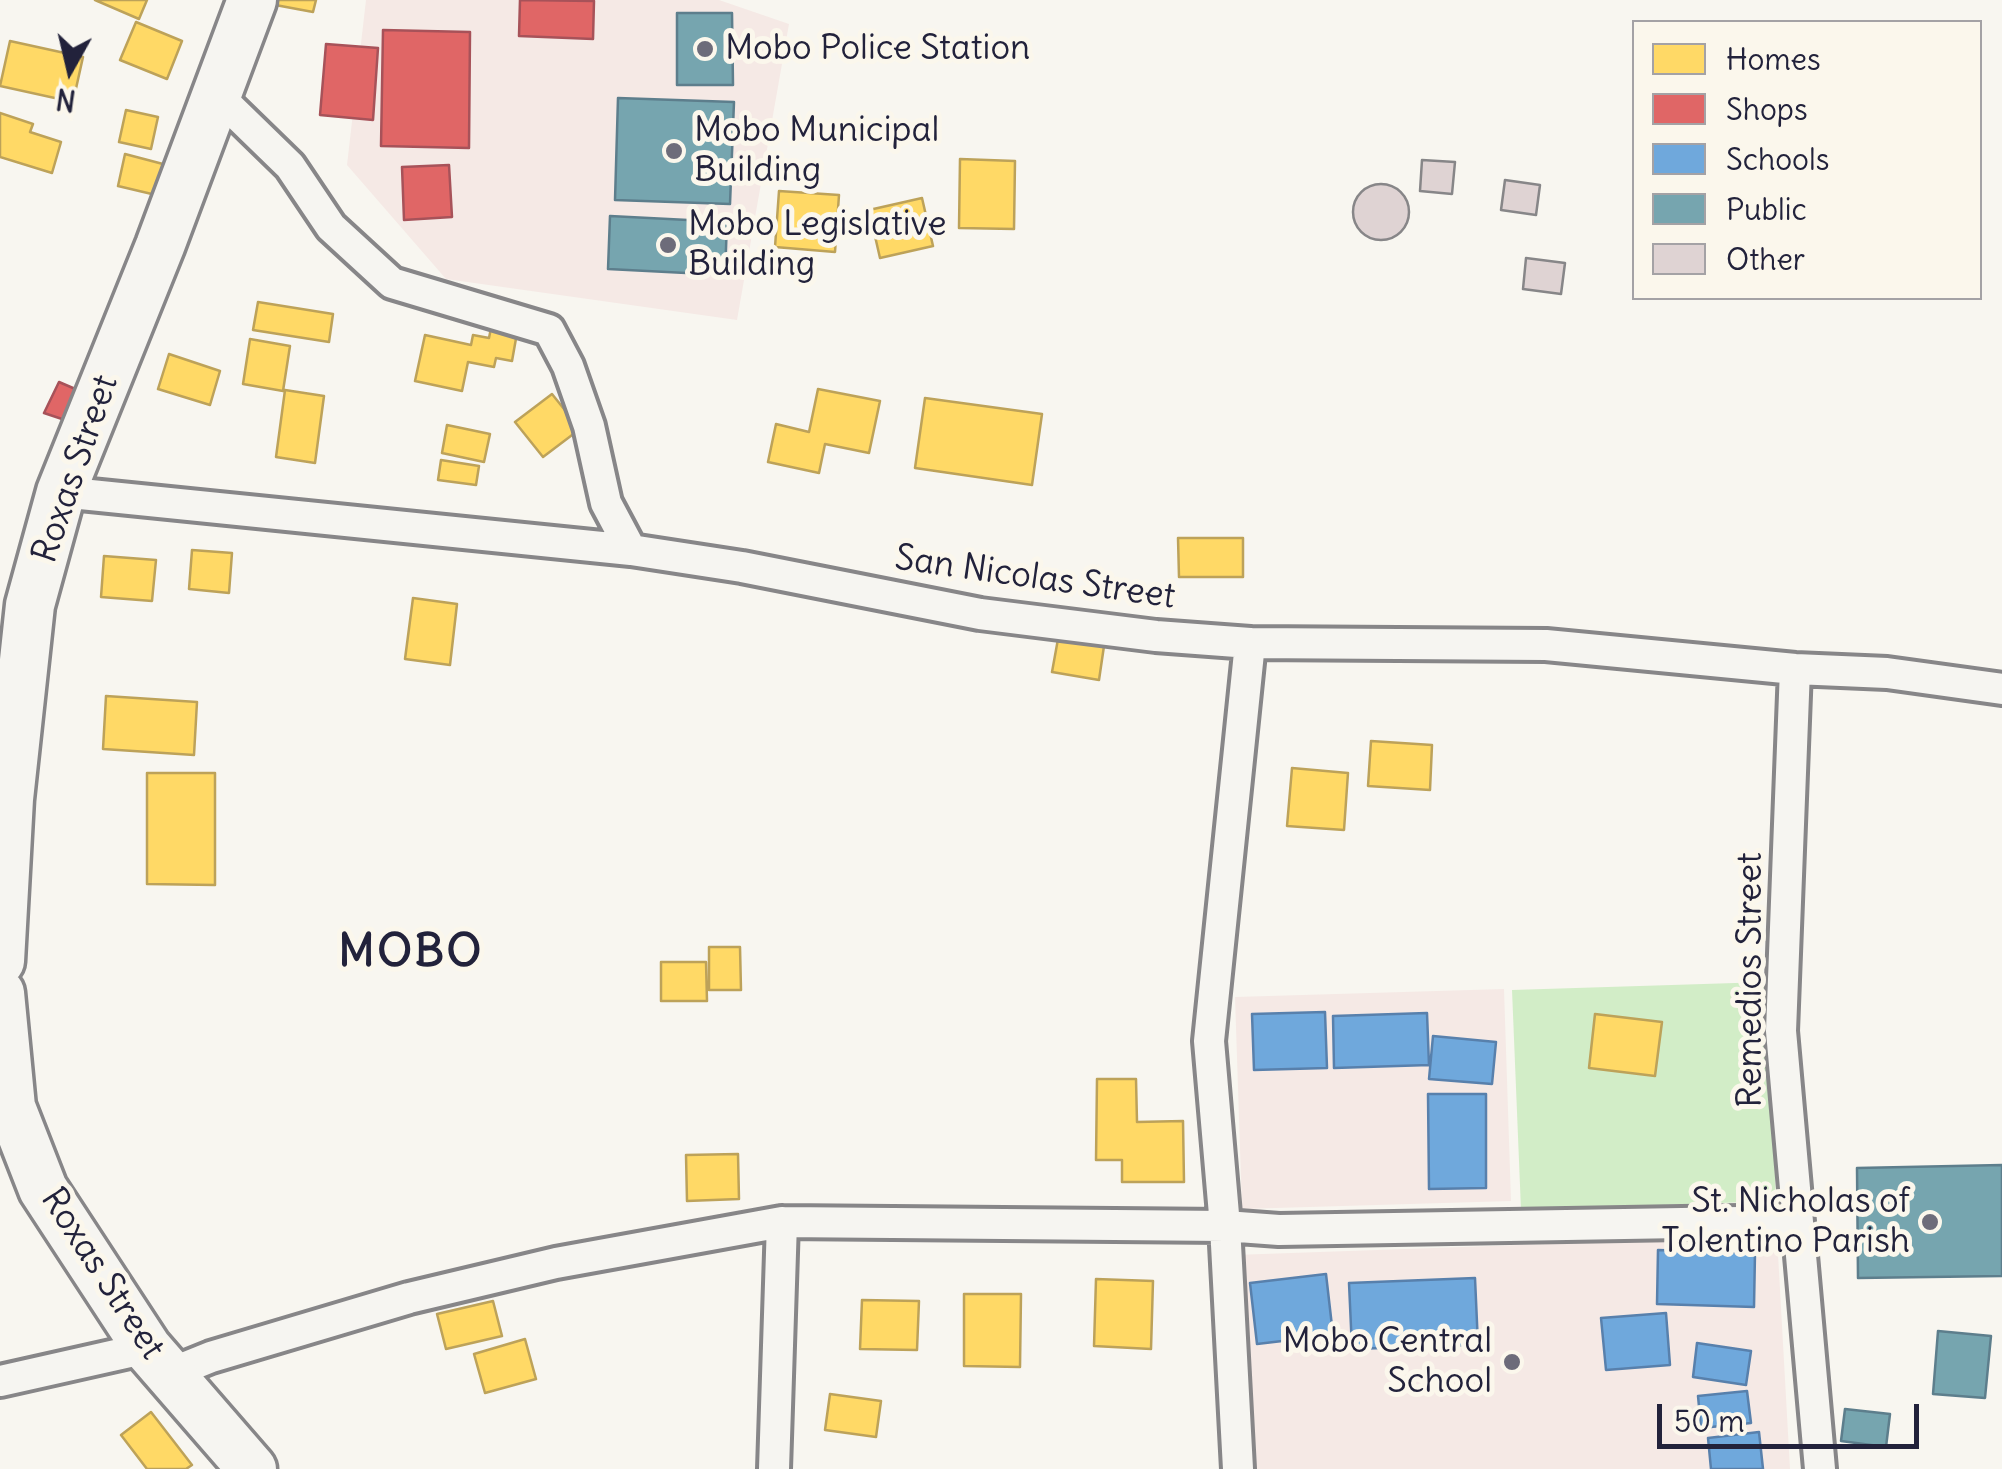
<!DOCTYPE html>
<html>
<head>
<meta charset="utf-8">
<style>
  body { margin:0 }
  #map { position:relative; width:2002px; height:1469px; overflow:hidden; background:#f8f6f0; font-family:Delius,sans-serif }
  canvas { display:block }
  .legend { position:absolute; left:1632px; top:20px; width:350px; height:280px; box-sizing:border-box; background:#fbf7ec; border:2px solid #a4a2a5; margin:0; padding:12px 18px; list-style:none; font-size:30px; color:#22223b }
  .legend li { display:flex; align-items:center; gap:20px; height:50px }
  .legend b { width:50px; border:2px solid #a4a2a5 }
  .north { position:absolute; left:20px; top:20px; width:100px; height:100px; -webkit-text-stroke:8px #fbf7ec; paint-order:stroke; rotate:188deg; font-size:28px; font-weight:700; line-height:40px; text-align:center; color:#22223b }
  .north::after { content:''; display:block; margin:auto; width:35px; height:45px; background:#22223b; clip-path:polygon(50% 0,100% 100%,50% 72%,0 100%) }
  .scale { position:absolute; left:1657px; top:1404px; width:262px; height:45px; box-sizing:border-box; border:5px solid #22223b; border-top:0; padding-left:12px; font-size:30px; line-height:35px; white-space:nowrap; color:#22223b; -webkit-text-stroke:8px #fbf7ec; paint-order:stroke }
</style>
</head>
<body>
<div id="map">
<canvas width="2002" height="1469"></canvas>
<ul class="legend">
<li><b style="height:28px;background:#ffd966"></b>Homes</li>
<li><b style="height:28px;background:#e06666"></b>Shops</li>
<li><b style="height:28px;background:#6fa8dc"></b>Schools</li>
<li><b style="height:28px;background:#76a5af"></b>Public</li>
<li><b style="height:28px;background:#dfd3d3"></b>Other</li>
</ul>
<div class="north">N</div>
<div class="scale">50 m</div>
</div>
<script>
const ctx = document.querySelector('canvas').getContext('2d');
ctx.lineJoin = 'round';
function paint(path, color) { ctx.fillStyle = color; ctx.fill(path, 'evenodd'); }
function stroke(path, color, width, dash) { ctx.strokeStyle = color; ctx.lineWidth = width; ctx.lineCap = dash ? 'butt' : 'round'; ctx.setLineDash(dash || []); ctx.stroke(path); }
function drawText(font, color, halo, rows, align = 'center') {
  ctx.font = font + ' Delius,sans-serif'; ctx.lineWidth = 10; ctx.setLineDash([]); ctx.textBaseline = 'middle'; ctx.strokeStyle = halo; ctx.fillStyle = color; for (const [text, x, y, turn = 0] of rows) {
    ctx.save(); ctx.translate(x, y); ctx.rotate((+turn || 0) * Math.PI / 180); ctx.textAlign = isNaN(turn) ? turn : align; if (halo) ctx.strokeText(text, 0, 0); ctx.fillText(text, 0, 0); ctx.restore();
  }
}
paint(new Path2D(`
  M366 0H719L789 24 737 320 446 279 347 165Z
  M1504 989 1511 1201 1242 1209 1235 997Z
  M1777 1236 1790 1469H1248L1234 1255Z`), '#f5e9e5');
paint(new Path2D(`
  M1767 982 1776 1201 1521 1210 1512 990Z`), '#d2edc7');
const homes = new Path2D(`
  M95 0H147L139 19Z
  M271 0H316L313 12 270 4Z
  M136 22 182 41 167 79 120 60Z
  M10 41 83 57 73 102 0 86Z
  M126 110 158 117 151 149 119 142Z
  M0 113 33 124 30 132 61 142 52 173 0 157Z
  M125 154 163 164 156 195 118 186Z
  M960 159 1015 161 1014 229 959 228Z
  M779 191 839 195 835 252 775 247Z
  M922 198 933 246 880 258 869 210Z
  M258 302 333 314 329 342 253 330Z
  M491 328 517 333 512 361 496 358 494 367 468 362 462 391 415 381 425 335 471 345 473 335 489 338Z
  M250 339 290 346 283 391 243 384Z
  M169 354 220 371 210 405 158 389Z
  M818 389 880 401 869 453 825 444 819 473 768 462 776 424 809 432Z
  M285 390 324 396 315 463 276 457Z
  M552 394 580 429 543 457 515 422Z
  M925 398 1042 414 1032 485 915 468Z
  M447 425 490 434 484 462 442 453Z
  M441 460 479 466 476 485 438 480Z
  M1178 538H1243V577H1179Z
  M192 550 232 553 229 593 189 589Z
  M104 556 156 560 152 601 101 597Z
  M413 598 457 604 450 665 405 659Z
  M1058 639 1104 646 1099 680 1052 672Z
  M106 696 197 702 194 755 103 749Z
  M1371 741 1432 745 1430 790 1368 786Z
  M1292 768 1348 773 1344 830 1287 826Z
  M147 773H215V885L147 884Z
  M709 947H740L741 990H709Z
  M661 962H706L707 1001H661Z
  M1595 1014 1662 1022 1655 1076 1589 1068Z
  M1097 1079H1136L1137 1122 1183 1121 1184 1182H1122V1160H1096Z
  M738 1154 739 1199 687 1201 686 1155Z
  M1096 1279 1153 1281 1151 1349 1094 1346Z
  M964 1294H1021L1020 1367 964 1366Z
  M862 1300 919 1301 917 1350 860 1349Z
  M493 1301 502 1336 446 1349 437 1314Z
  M525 1339 536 1379 485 1393 474 1354Z
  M830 1394 881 1401 876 1437 825 1430Z
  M151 1412 192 1465 186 1469H147L121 1435Z`);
paint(homes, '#ffd966');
stroke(homes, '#bda259', 2.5);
const shops = new Path2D(`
  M520 0 594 1 593 39 519 36Z
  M383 30 470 32 469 148 381 146Z
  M326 44 378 48 373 120 320 115Z
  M449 165 452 217 404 220 402 167Z
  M59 382 80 391 65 420 44 413Z`);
paint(shops, '#e06666');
stroke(shops, '#a75259', 2.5);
const schools = new Path2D(`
  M1325 1012 1327 1068 1254 1070 1252 1014Z
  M1427 1013 1429 1065 1334 1068 1333 1016Z
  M1433 1036 1496 1042 1492 1084 1429 1079Z
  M1428 1094H1486V1188L1429 1189Z
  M1658 1250 1755 1253 1754 1307 1657 1304Z
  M1326 1274 1333 1335 1257 1344 1250 1283Z
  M1475 1278 1478 1345 1352 1349 1349 1283Z
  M1666 1313 1670 1365 1606 1370 1601 1318Z
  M1697 1343 1751 1351 1746 1385 1693 1377Z
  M1747 1391 1751 1423 1701 1428 1698 1396Z
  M1759 1432 1763 1469H1711L1708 1438Z`);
paint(schools, '#6fa8dc');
stroke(schools, '#5880ac', 2.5);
const public = new Path2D(`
  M677 13H732L733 85H677Z
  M618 98 734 102 730 204 615 200Z
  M610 216 727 222 725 275 608 269Z
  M2002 1165V1276L1858 1278 1857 1168Z
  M1938 1331 1991 1336 1985 1398 1933 1394Z
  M1845 1409 1890 1414 1886 1447 1841 1441Z`);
paint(public, '#76a5af');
stroke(public, '#5d7e8c', 2.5);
const building = new Path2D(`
  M1422 160 1455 162 1452 194 1420 191Z
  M1505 180 1540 185 1536 215 1501 210Z
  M1353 212a28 28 0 1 1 56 0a28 28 0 1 1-56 0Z
  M1526 258 1565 263 1561 294 1523 289Z`);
paint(building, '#dfd3d3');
stroke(building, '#878688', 2.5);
const minor = new Path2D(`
  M218 96 290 166 331 227 392 283 549 330 568 366 589 426 606 503 631 550
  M61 492 631 550 742 567 980 614 1156 636 1250 643 1546 645 1795 669 1887 673 2002 689
  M1795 669 1781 1031 1820 1469
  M169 1374 211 1357 409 1298 556 1263 782 1222 1225 1226 1279 1230 1797 1221
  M0 1381 147 1348
  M774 1469 782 1222
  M1238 1469 1225 1226 1209 1041 1250 643`);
const primary = new Path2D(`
  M0 961 9 799 30 605 61 492 160 246 252 0
  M0 993 11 1107 43 1189 147 1348 252 1469`);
stroke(minor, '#878688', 38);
stroke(primary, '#878688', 55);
stroke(minor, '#f6f5f1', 30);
stroke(primary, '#f6f5f1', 48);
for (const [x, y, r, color] of [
  [705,49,10,"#6d6c7a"],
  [674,151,10,"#6d6c7a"],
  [668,245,10,"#6d6c7a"],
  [1930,1222,10,"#6d6c7a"],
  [1512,1362,10,"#6d6c7a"]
]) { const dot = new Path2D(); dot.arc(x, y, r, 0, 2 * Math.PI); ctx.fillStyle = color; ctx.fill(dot); stroke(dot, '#fbf7ec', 4); }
drawText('35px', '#22223b', '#fbf7ec', [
  ["Mobo Police Station",725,49],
  ["Mobo Municipal",694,131],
  ["Building",694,171],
  ["Mobo Legislative",688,225],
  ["Building",688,265],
  ["St. Nicholas of",1910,1202,"right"],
  ["Tolentino Parish",1910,1242,"right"],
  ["Mobo Central",1492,1342,"right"],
  ["School",1492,1382,"right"]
], 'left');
drawText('35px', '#22223b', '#fbf7ec', [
  ["Roxas Street",76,469,-71],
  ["San Nicolas Street",1035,578,8],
  ["Remedios Street",1751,980,-90],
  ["Roxas Street",102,1274,57]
]);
ctx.letterSpacing = '2.5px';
drawText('bold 45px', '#22223b', '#fbf7ec', [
  ["MOBO",411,953]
]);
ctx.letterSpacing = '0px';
</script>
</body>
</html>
